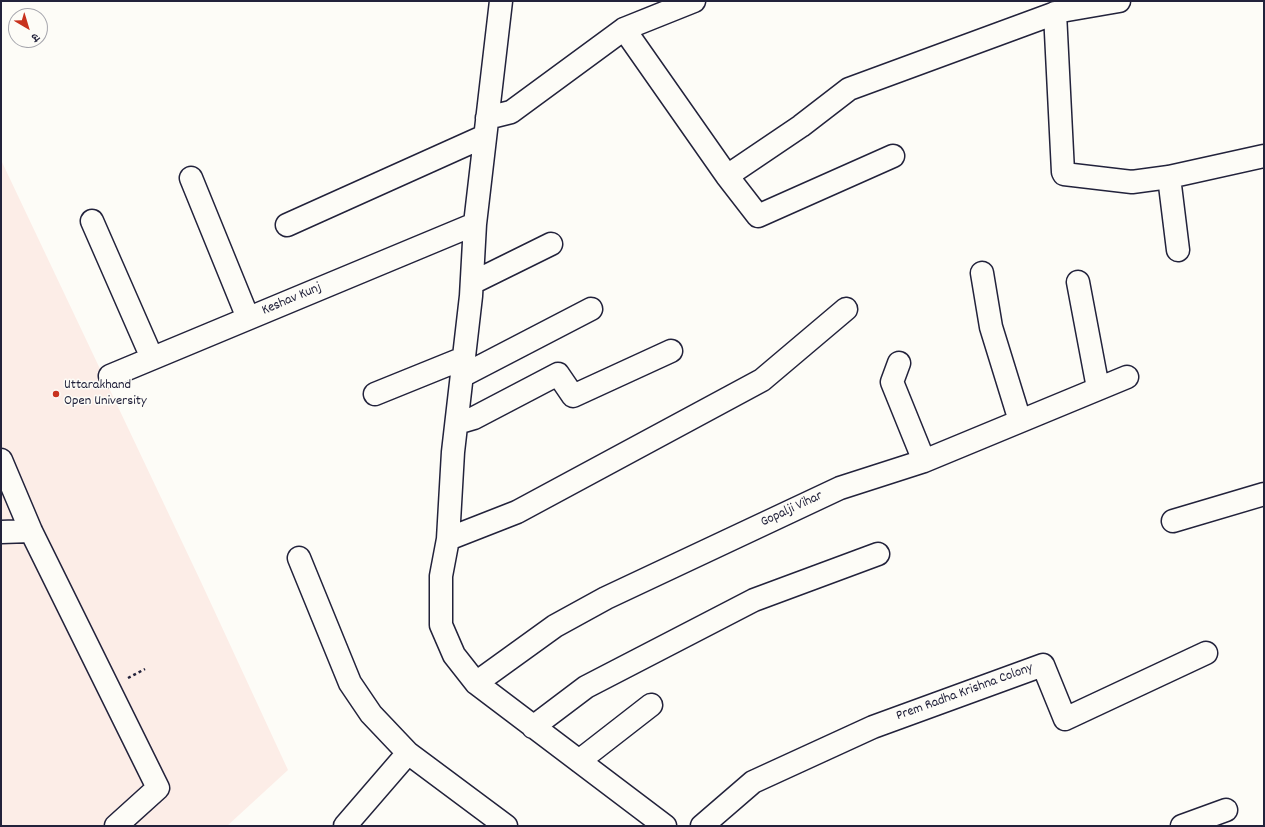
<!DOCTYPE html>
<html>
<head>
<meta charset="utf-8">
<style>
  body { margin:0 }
  #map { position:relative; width:1265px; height:827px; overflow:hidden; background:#fdfcf7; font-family:Dekko,"Playpen Sans Deva",sans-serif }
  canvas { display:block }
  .frame { position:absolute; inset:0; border:2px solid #22223b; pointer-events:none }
  .north { position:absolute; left:8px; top:8px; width:40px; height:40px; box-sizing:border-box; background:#fdfcf7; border:1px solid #a5a5ac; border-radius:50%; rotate:142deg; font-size:11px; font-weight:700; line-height:16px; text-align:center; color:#22223b }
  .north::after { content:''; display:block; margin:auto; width:14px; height:18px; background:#c8321e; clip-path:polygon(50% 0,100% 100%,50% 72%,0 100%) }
</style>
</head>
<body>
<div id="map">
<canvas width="1265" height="827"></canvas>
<div class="frame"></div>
<div class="north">उ</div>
</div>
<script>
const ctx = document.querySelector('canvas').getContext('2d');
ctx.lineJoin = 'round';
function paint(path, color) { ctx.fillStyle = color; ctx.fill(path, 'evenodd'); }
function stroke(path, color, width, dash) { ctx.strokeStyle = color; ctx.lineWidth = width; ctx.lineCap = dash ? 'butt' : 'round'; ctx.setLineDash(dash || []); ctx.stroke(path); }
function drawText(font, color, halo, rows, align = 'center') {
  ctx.font = font + ' Dekko,sans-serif'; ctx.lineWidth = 3; ctx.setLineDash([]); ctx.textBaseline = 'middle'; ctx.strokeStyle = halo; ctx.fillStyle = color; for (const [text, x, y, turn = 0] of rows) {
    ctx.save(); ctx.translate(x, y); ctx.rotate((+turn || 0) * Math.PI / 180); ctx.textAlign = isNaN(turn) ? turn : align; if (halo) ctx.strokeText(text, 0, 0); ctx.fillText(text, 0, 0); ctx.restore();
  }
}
paint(new Path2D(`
  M1 160 201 582 288 770 227 826H1Z`), '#fcede7');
const minor = new Path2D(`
  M501 1 475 224 471 296 453 452 448 539 441 576V625L454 655 476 683 665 826
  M1055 13 1063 172 1064 174 1132 182 1169 177 1264 156
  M624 29 727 176 758 216 893 156
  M487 118 511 112 624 29 694 1
  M727 176 801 126 849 89 1061 11 1119 1
  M1169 177 1178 250
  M191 178 248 318
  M92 221 152 358
  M287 225 485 136
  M982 273 991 327 1020 421
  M1078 282 1098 388
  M472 283 551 244
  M899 363 892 382 924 461
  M110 376 475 224
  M462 376 591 309
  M375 394 464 358
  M457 423 474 418 558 374 573 396 671 351
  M1 460 31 531 158 788 116 826
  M1173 521 1264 494
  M1 532 31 531
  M448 539 517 512 762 380 846 309
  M299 558 350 683 371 714 408 753 506 826
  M476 683 555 626 606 598 840 488 924 461 1127 377
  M533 727 586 687 754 600 878 554
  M579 761 651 705
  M345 826 408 753
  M702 826 753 782 873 727 1043 665 1065 719 1206 653
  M1182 826 1226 810`);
stroke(minor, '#22223b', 25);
stroke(new Path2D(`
  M128 678 145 669`), '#22223b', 2.5, [3, 3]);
stroke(minor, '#fdfcf7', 22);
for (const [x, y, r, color] of [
  [56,394,4,"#c8321e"]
]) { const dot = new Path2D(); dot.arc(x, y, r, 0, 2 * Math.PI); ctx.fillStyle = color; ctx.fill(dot); stroke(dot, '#fdfcf7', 1.5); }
drawText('14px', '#22223b', '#fdfcf7', [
  ["Keshav Kunj",292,300,-23],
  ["Gopalji Vihar",792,510,-25],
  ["Prem Radha Krishna Colony",965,693,-20]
]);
drawText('14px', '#22223b', '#fdfcf7', [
  ["Uttarakhand",64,386],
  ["Open University",64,402]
], 'left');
</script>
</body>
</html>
